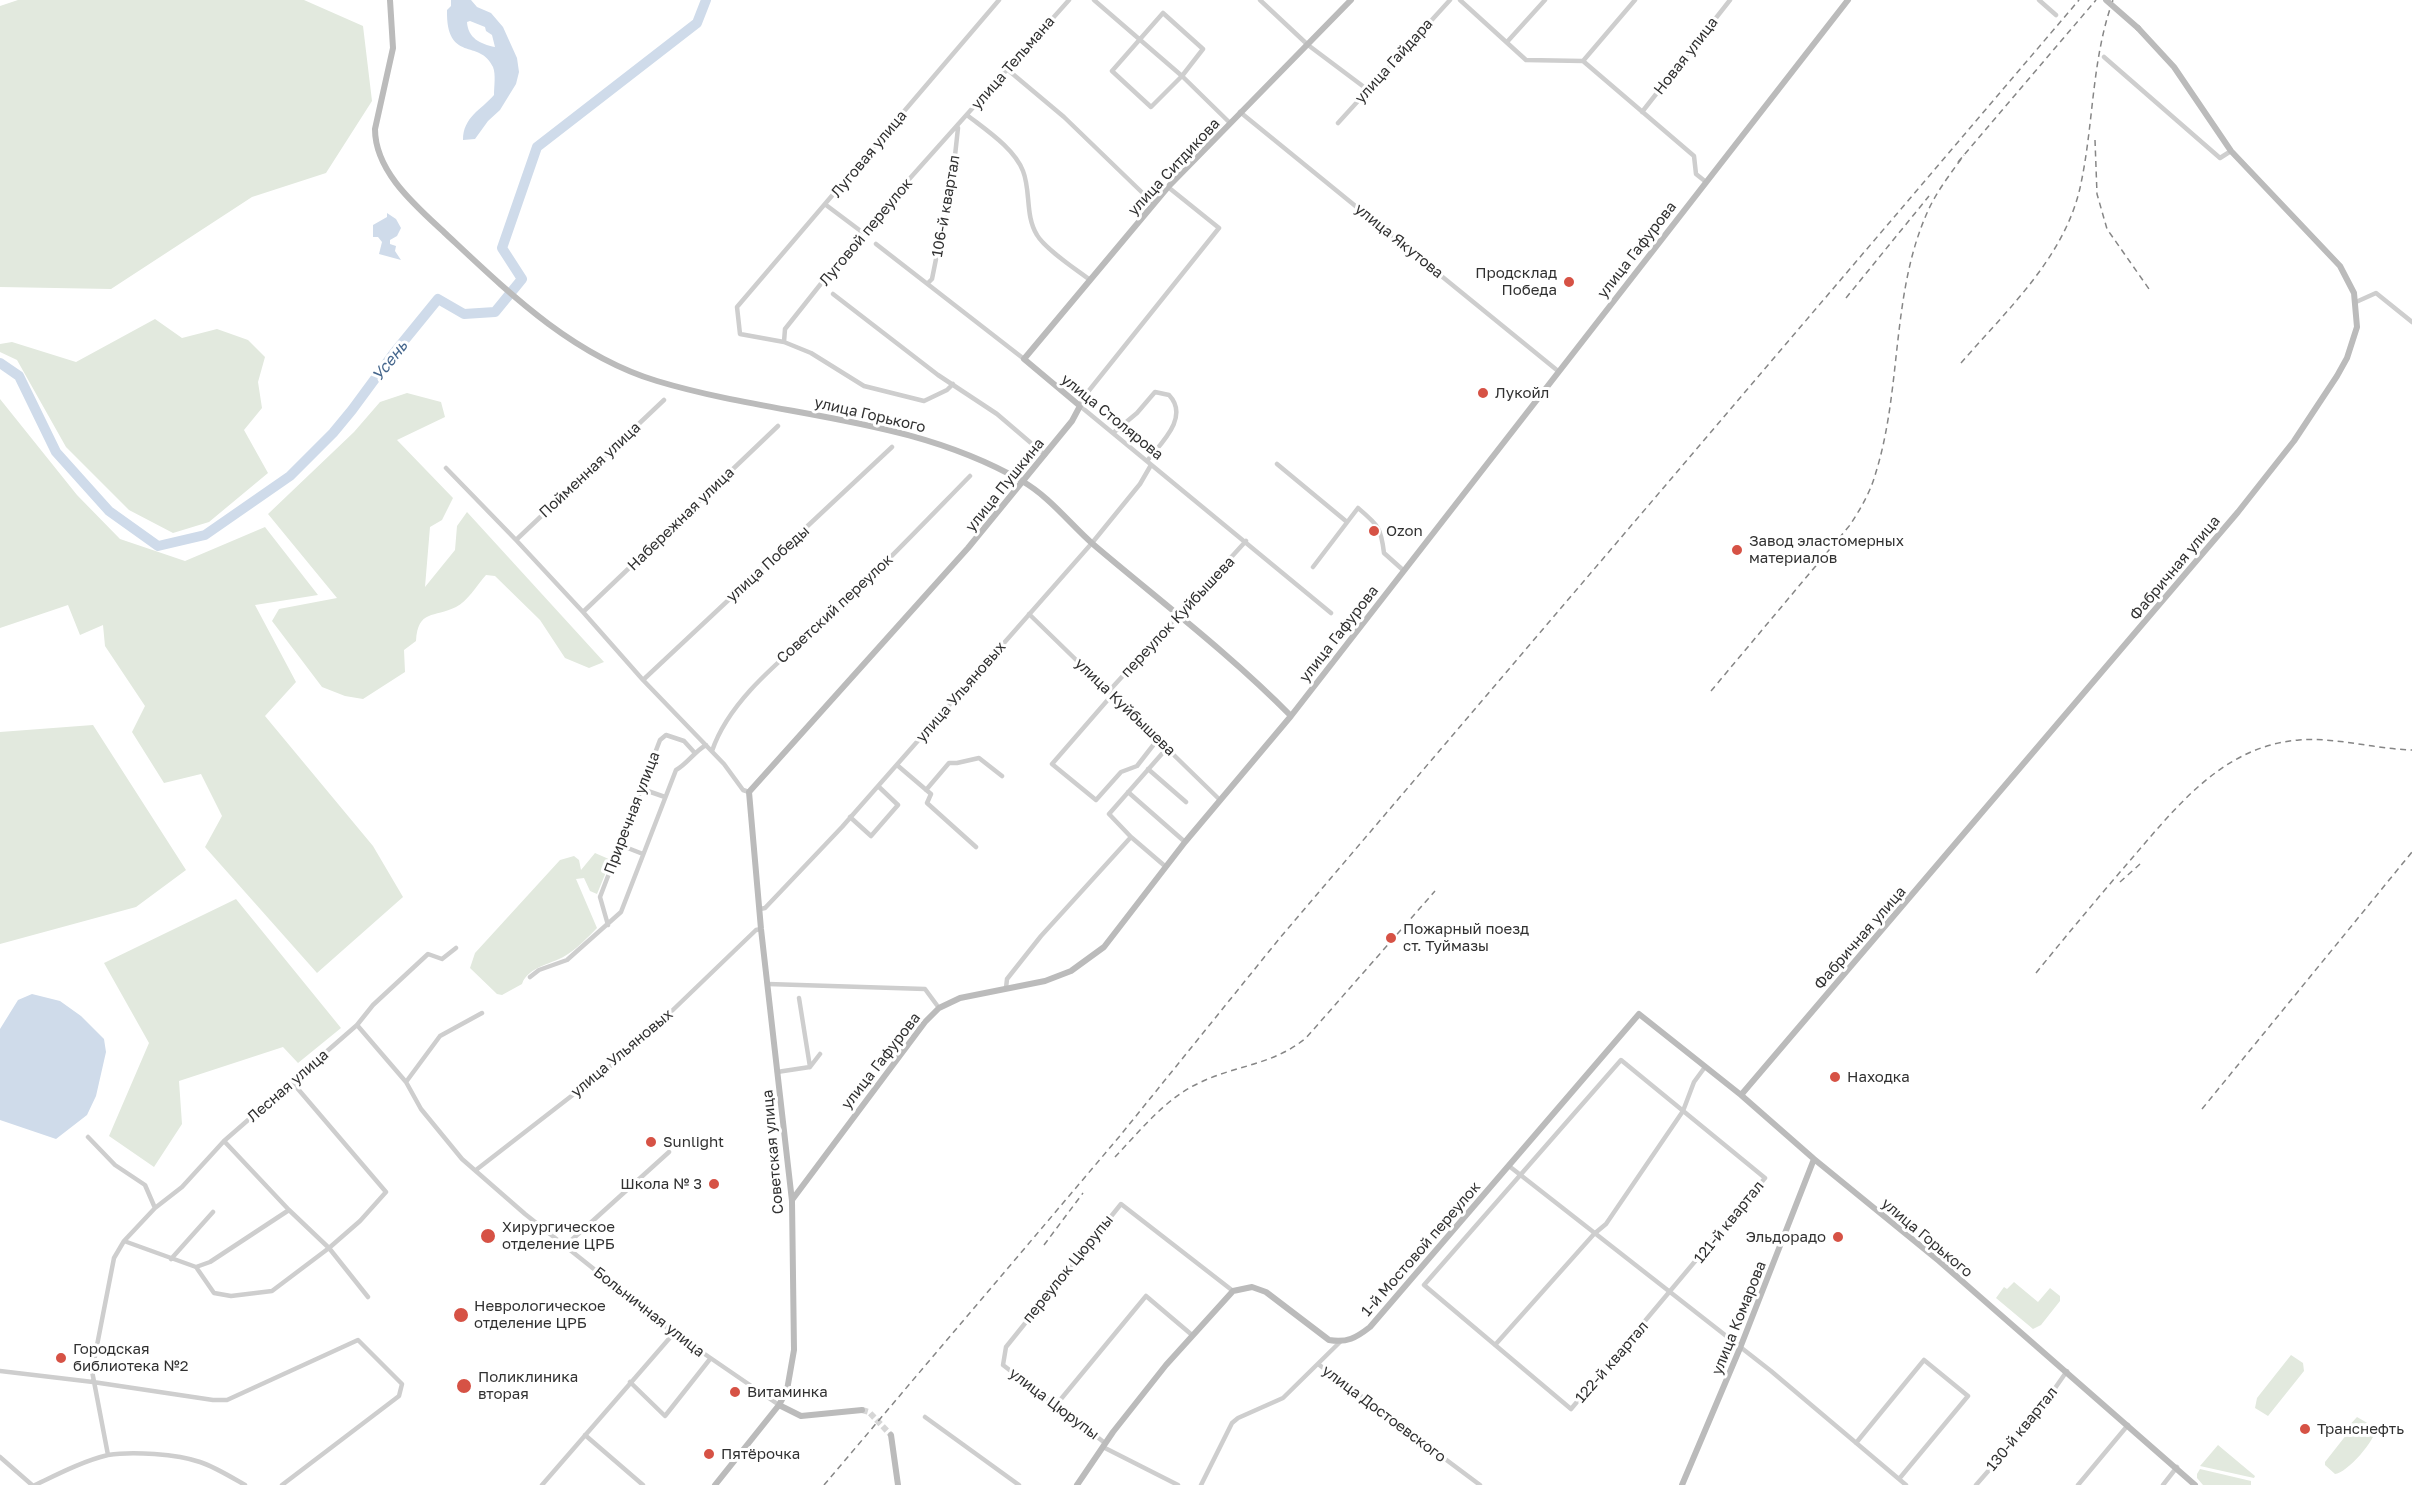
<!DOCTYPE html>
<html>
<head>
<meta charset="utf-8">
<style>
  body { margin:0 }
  canvas { display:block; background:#fff }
</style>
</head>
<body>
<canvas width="2412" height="1485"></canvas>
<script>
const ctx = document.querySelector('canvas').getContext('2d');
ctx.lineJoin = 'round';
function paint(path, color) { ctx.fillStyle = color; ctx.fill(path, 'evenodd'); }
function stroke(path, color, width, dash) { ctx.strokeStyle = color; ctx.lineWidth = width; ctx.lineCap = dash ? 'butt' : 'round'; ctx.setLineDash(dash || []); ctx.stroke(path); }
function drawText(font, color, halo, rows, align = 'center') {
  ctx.font = font + ' "Golos Text",sans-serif'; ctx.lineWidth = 6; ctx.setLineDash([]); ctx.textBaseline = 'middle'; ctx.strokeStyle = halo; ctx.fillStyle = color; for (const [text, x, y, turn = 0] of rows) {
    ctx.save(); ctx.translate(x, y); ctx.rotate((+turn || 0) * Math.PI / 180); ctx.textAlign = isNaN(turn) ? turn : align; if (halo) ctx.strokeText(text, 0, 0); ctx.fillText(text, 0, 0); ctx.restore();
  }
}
paint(new Path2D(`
  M18 0H304L363 26 372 101 326 173 252 197 111 289 0 287V6Z
  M155 319 182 338 217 329 248 340 265 357 258 382 262 408 244 430 268 473 209 522 173 533 129 510 66 447 17 360 0 352V344L12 342 76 362Z
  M407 393 441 402 445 417 397 440 453 498 442 520 430 527 425 587 455 550 457 526 467 512 604 662 589 668 565 658 540 620 495 576 486 575C477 585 467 602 456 607 434 618 418 609 416 641L404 650 405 672 363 699 345 696 322 687 272 621 279 609 337 598 268 514 354 432 380 402Z
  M0 399 77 495 120 539 185 561 265 527 318 595 255 605 296 682 265 716 373 846 403 897 317 973 205 847 222 816 201 774 164 783 132 732 145 706 105 646 103 625 80 635 68 605 0 628Z
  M93 725 186 870 136 907 0 944V732Z
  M595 853 611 860 597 894 590 891 584 878 576 879 597 928C588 937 579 947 568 954 554 964 528 966 522 984L502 995 497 994 470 968 475 953 560 860 574 856 579 860 581 870Z
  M236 899 341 1028 298 1063 283 1047 179 1081 182 1124 154 1167 109 1136 149 1043 104 963Z
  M2014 1282 2038 1302 2050 1288 2060 1296V1301L2041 1325 2033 1329 1996 1298 2004 1287 2007 1289Z
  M2291 1355 2303 1363 2304 1371 2268 1416 2255 1408 2257 1398Z
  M2357 1417 2376 1428C2376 1440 2347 1473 2335 1474L2325 1465V1462L2347 1434 2345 1430Z
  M2218 1445 2255 1476 2254 1478 2200 1466Z
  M2200 1469 2251 1481V1485H2203L2197 1478V1474Z`), '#e2e9de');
paint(new Path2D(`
  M451 0H471L477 7 491 13 503 27 517 58 519 72 516 84 500 110 488 121 475 139 463 140C463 117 481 110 494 95 494 87 496 74 493 67 480 38 446 64 447 10L451 6ZM470 21 485 27 486 31 492 35 495 47C480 44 468 38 467 22Z
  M387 213 396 219 401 228 397 236 390 240V244L396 246 395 251 401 260 379 254 382 242 378 237H373V225L387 217Z
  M32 994 60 1001 81 1016 104 1039 106 1052 96 1096 87 1115 56 1139 0 1120V1029L18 1000Z`), '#cfdbea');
stroke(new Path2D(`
  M0 363 19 376 56 452 109 511 158 546 205 535 290 476 333 433 352 410 394 353 438 299 464 314 495 312 522 279 502 248 537 147 697 23 706 0`), '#cfdbea', 10);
stroke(new Path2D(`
  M862 1410 869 1412 891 1435`), '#d6d6d6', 6, [6, 3]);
stroke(new Path2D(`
  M1094 0 1182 76 1230 123
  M1260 0 1308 45 1368 90
  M1460 0 1526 60 1583 61 1694 156 1696 174 1706 182
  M2039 0 2056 15
  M1163 13 1203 49 1182 76 1151 107 1112 71Z
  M1507 42 1545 0
  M2104 57 2220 158 2231 151
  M1583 61 1635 0
  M1008 70 1064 117 1154 204
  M1240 112 1558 371
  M1642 112 1730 0
  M967 115C986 130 1014 148 1023 171 1031 191 1025 216 1037 235 1045 249 1077 270 1090 280
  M1338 123 1450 0
  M1168 187 1219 228 1083 398 1080 406 1331 613
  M826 205 862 232
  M876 244 1024 359
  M928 283 932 279 953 174 958 128
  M833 294 938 375 997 414 1045 455
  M2356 302 2376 293 2412 322
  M784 342 785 329 862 232 1069 0
  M953 384 947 390 924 401 864 386 811 353 784 342 740 334 737 307 999 0
  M1113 433 1137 413 1155 392 1169 395C1190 417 1161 443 1147 461
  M1277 464 1347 522
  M446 468 516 540 583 612 643 680 724 764 743 790 749 792
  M516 540 664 400
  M1313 567 1358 508C1378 525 1381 527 1384 553L1403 570
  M583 612 778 426
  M1029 614 1220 800
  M643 680 892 447
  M1109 691 1246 541
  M1112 695 1052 764 1096 800 1121 772 1137 766 1158 739
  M712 751C732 692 798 648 841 606 885 564 927 520 970 476
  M897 765 931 794 927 803 976 847
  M1148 769 1186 802
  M642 789 665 797
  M926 790 949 763H957L979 758 1002 776
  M1128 792 1185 842
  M850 817 871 836 898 805 878 786
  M1131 837 1109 814 1167 748
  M620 845 643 854
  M760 909 765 908 842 827 1092 543 1140 484 1151 465
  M608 925 600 897 660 740 666 735 684 741 694 752
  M530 977 539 970 567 960 621 912 676 770C687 764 694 752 706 745
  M768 984 925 989 939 1008
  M1006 988 1007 979 1041 936 1131 837 1166 867
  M357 1025 406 1082 421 1109 462 1159 525 1214 674 1333 779 1405
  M1621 1060 1765 1178 1571 1409 1424 1285Z
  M810 1067 820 1054
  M777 1072 810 1067 799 998
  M406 1082 440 1036 482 1013
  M88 1137 115 1165 145 1185 155 1208
  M224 1141 289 1210 329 1248 368 1297
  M1509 1166 1771 1371 1906 1485
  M476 1170 614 1063 651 1031 756 930 761 929
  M124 1241 196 1267 214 1293 231 1296 272 1291 329 1248 360 1221 386 1192 292 1082
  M566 1245 669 1152
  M171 1259 213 1212
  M196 1267 210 1262 289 1210
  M1495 1345 1594 1234 1606 1224 1683 1111 1694 1082 1705 1067
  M1318 1364 1480 1485
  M0 1371 93 1382 213 1400H227L358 1340 402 1384 399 1396 282 1485
  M630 1382 665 1416 710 1359
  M1056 1405 1146 1296 1192 1335
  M925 1417 1019 1485
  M585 1435 643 1485
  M1105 1443 1003 1365 1006 1347 1121 1204 1233 1291
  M1856 1443 1924 1360 1968 1396 1899 1479
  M1103 1447 1178 1485
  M108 1455 92 1371 114 1258 124 1241 155 1208 182 1187 224 1141 357 1025 373 1005 428 954 442 959 456 948
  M0 1457 32 1485
  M35 1485C58 1474 83 1461 108 1455 132 1451 177 1454 200 1462 215 1467 231 1477 245 1485
  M542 1485 674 1333
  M1201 1485 1232 1423 1238 1418 1283 1398 1340 1342
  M1976 1485 2032 1421 2067 1371
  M2078 1485 2128 1425
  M2163 1485 2177 1467`), '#cecece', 4.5);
stroke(new Path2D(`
  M390 0 393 48 375 129C375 172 416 206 446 234 509 293 572 355 657 381 780 418 907 415 1022 481 1050 497 1070 524 1094 545 1160 601 1230 654 1291 716
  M1741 1095 2238 512 2294 441 2337 376 2347 358 2357 327 2354 293 2340 266 2231 151 2174 67 2138 28
  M792 1200 925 1022 939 1008 960 998 1045 981 1071 971 1104 947 1185 842 1291 716 1848 0
  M779 1405 801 1416 862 1410
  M891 1435 898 1485
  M715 1485 779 1405 787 1390 794 1350 792 1201 761 929 749 792 968 548 1072 421 1080 406 1024 359 1168 187 1351 0
  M1077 1485 1113 1432 1166 1365 1233 1291 1252 1287 1266 1292 1329 1340C1347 1343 1356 1338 1370 1327L1639 1014 1741 1095 1814 1159 1939 1261 2195 1485
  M1682 1485 1740 1348 1814 1159`), '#bbb', 6);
stroke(new Path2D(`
  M2095 140 2097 194 2107 229 2149 289
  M1958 162 2096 0
  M1846 298 1929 196
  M1961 363C2006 311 2064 258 2080 188 2094 125 2091 61 2113 0
  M1711 691 1850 525C1861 508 1871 491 1876 472 1902 388 1891 294 1927 213 1936 192 1951 173 1964 155
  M2120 882 2140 864
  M2036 973C2066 936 2096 900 2127 864 2174 810 2221 746 2299 740 2337 737 2374 749 2412 750
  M2202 1109 2412 852
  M1115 1157C1139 1132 1165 1099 1197 1084 1234 1065 1272 1066 1306 1038L1435 891
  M1044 1245 1083 1193
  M824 1485 1119 1137 1279 939 2079 0`), '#868686', 1.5, [6, 4.5]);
stroke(new Path2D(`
  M2106 0 2138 28`), '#bbb', 6);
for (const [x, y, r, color] of [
  [1569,282,6,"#d65245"],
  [1483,393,6,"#d65245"],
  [1374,531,6,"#d65245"],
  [1737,550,6,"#d65245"],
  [1391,938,6,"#d65245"],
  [1835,1077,6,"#d65245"],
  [651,1142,6,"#d65245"],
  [714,1184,6,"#d65245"],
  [488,1236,8,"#d65245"],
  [1838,1237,6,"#d65245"],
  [461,1315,8,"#d65245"],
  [61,1358,6,"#d65245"],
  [464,1386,8,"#d65245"],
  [735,1392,6,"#d65245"],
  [2305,1429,6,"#d65245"],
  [709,1454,6,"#d65245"]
]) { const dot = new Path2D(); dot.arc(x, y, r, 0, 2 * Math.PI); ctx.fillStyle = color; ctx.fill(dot); stroke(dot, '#fff', 2); }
drawText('15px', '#313131', '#fff', [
  ["Новая улица",1686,56,-52],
  ["улица Гайдара",1394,61,-48],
  ["улица Тельмана",1013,63,-49],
  ["Луговая улица",869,154,-50],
  ["улица Ситдикова",1174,167,-47],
  ["106-й квартал",946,206,-80],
  ["Луговой переулок",866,232,-50],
  ["улица Якутова",1399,241,39],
  ["улица Гафурова",1637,250,-52],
  ["улица Горького",870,415,13],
  ["улица Столярова",1112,417,39],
  ["Пойменная улица",590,470,-43],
  ["улица Пушкина",1005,485,-51],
  ["Набережная улица",681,519,-44],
  ["улица Победы",768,564,-42],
  ["Фабричная улица",2175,568,-50],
  ["Советский переулок",835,609,-43],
  ["переулок Куйбышева",1178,617,-47],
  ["улица Гафурова",1339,634,-52],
  ["улица Ульяновых",961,692,-49],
  ["улица Куйбышева",1125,707,44],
  ["Приречная улица",632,813,-69],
  ["Фабричная улица",1860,938,-49],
  ["улица Ульяновых",622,1053,-40],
  ["улица Гафурова",881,1061,-52],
  ["Лесная улица",288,1086,-41],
  ["Советская улица",773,1152,-95],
  ["121-й квартал",1729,1222,-51],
  ["улица Горького",1927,1238,40],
  ["1-й Мостовой переулок",1421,1249,-49],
  ["переулок Цюрупы",1068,1269,-51],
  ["Больничная улица",649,1312,38],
  ["улица Комарова",1739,1318,-68],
  ["122-й квартал",1612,1362,-49],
  ["улица Цюрупы",1054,1404,37],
  ["улица Достоевского",1384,1414,37],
  ["130-й квартал",2022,1429,-51]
]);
drawText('15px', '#313131', '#fff', [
  ["Продсклад",1557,273,"right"],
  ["Победа",1557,290,"right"],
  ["Лукойл",1495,393],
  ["Ozon",1386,531],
  ["Завод эластомерных",1749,541],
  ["материалов",1749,558],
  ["Пожарный поезд",1403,929],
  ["ст. Туймазы",1403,946],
  ["Находка",1847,1077],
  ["Sunlight",663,1142],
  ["Школа № 3",702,1184,"right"],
  ["Хирургическое",502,1227],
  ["отделение ЦРБ",502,1244],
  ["Эльдорадо",1826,1237,"right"],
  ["Неврологическое",474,1306],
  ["отделение ЦРБ",474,1323],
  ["Городская",73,1349],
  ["библиотека №2",73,1366],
  ["Поликлиника",478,1377],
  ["вторая",478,1394],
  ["Витаминка",747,1392],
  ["Транснефть",2317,1429],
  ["Пятёрочка",721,1454]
], 'left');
drawText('italic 16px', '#45668c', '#fff', [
  ["Усень",390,361,-52]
]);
</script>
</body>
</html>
